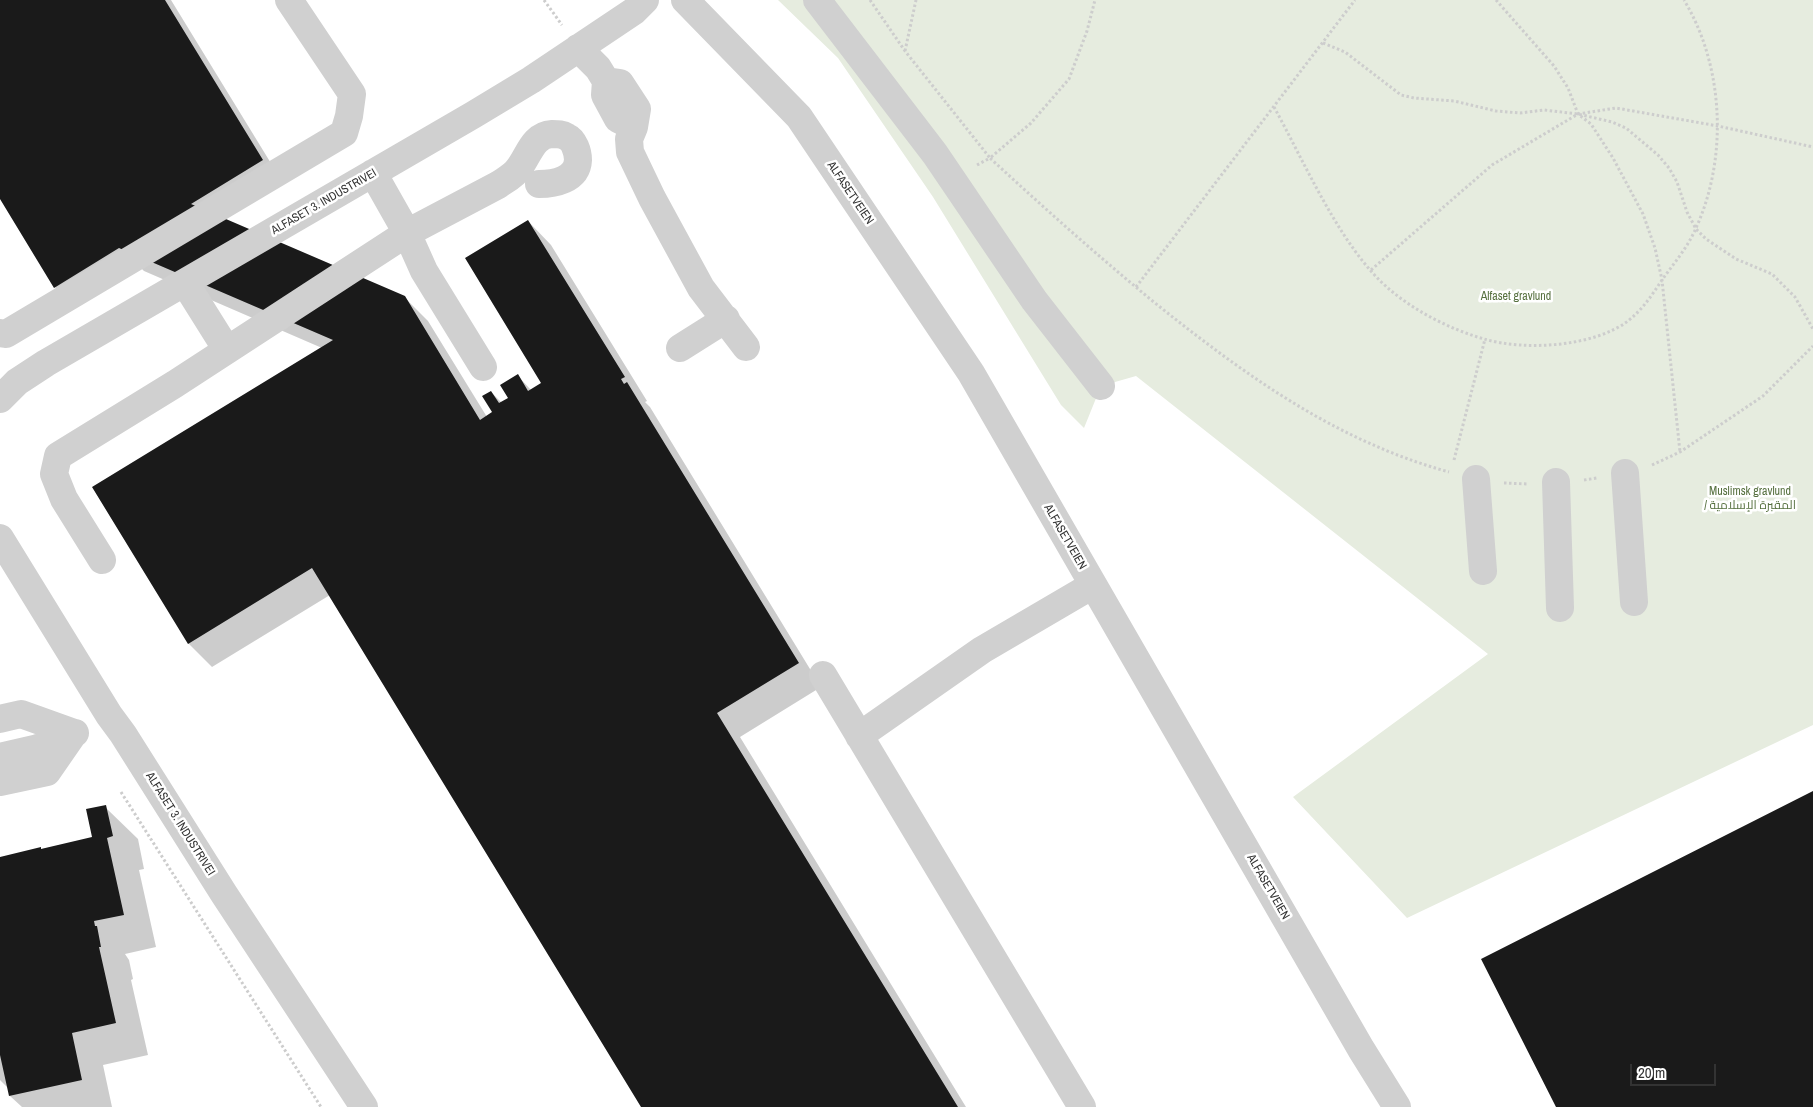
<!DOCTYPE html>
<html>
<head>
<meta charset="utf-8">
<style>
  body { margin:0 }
  #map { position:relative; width:1813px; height:1107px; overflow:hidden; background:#fff; font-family:"Archivo Narrow",sans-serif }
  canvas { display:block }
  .scale { position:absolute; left:1630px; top:1064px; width:86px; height:22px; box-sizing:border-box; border:2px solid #333; border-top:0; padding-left:6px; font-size:15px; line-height:18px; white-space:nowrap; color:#333; -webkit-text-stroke:4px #fff; paint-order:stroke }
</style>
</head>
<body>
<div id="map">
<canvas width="1813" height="1107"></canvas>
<div class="scale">20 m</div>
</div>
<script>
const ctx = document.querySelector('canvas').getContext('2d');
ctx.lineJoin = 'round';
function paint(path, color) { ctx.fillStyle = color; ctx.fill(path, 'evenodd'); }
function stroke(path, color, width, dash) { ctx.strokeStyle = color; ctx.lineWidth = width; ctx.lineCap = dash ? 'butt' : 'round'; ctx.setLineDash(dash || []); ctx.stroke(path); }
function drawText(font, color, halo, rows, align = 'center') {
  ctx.font = font + ' "Archivo Narrow",Cairo,sans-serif'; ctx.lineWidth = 5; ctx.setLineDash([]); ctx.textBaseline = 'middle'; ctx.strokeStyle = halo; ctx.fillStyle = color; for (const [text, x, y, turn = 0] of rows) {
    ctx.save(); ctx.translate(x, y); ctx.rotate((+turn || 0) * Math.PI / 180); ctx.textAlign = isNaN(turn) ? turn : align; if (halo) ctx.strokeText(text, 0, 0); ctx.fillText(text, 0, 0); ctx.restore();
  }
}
paint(new Path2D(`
  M778 0H1813V725L1407 918 1293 797 1488 654 1136 376 1101 386 1084 428 1061 405 933 197 838 58Z`), '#e6ecdf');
paint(new Path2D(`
  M0 0H171L280 178 217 217 404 297 428 321 487 417 494 413 491 392 502 403 509 398 518 376 531 390 542 383 528 221 551 245 647 401 645 402 650 407 821 687 740 737 966 1107H643L330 595 212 667 189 644 93 488 322 348 144 271 138 265 73 305 55 287 0 196Z
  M105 807 138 839 144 869 139 870 156 947 125 954 129 960 133 979 131 980 148 1055 103 1065 112 1107H22L10 1096 9 1089 0 1080V858L94 838Z`), '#0003');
paint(new Path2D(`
  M0 0H165L263 160 191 204 405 296 480 420 492 412 482 396 491 391 499 403 508 398 500 385 518 374 528 391 541 383 465 258 528 220 625 377 621 379 624 384 627 382 799 663 717 713 958 1107H641L312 568 188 644 92 487 333 340 119 248 54 288 0 199Z
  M1813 791V1107H1556L1481 959Z
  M106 805 113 836 107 838 124 915 94 921 95 926H97L101 947H99L116 1023 72 1033 82 1080 9 1096 0 1055V857L41 847V849L92 837 86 809Z`), '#1a1a1a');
stroke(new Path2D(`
  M544 0 562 25
  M870 0 905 51 990 158 1031 123 1069 79 1087 31 1095 0
  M1496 0 1554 66 1568 88 1578 114 1591 124 1613 158 1643 214 1655 248 1662 280 1680 452
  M1323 43 1345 52 1401 95 1414 98 1454 101 1496 111 1520 113 1544 110 1578 114 1612 122 1626 128 1658 155 1669 168 1677 182 1687 212 1696 229 1706 239 1736 259 1772 274 1795 297 1813 329
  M905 51 916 0
  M1274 107C1305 163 1341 248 1389 289 1416 312 1450 329 1484 339 1525 351 1593 347 1628 321 1643 309 1652 295 1662 280 1674 263 1688 247 1696 228 1728 158 1724 66 1684 0
  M977 165 990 158C1044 208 1098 256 1155 303 1245 375 1336 441 1449 472
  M1371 270 1492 165 1578 114 1616 108 1718 126 1813 147
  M1136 287 1355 0
  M1454 460 1485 339
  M1652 465 1680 452 1763 396 1813 346
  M1584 480 1597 478
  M1504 483 1528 484
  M121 792 321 1107`), '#cdcdcd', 3, [2.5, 2.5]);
stroke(new Path2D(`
  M685 0 799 117 971 373 1361 1049 1397 1107
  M817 0 935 154 1034 300 1101 386
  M578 48 598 68 606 81 605 95 618 119 634 127
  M606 81 620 83 637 109 634 127 629 139 630 152 652 198 701 288 746 347
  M373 173 407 233 424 271 483 367
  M185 283 227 350
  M0 333 6 334 344 133 349 116 352 94 289 0
  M680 348 726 319
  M0 399 17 382 46 363 473 115 531 80 634 11 645 0
  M1625 473 1634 602
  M1476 479 1483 571
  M1556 482 1560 608
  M0 538 109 715 123 734 224 894 364 1107
  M102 560 64 499 54 474 58 456 175 384 407 233 498 185C505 180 514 176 519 168 529 155 533 135 552 134 558 134 562 134 567 137 574 140 578 152 578 160 577 180 554 184 539 184
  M823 675 1082 1107
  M0 719 21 714 74 733 47 772 0 782
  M859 736 982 650 1093 585
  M0 757 38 748 75 733`), '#d0d0d0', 28);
drawText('12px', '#333', '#fff', [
  ["ALFASETVEIEN",850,193,56],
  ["ALFASET 3. INDUSTRIVEI",324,202,-30],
  ["ALFASETVEIEN",1065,537,60],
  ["ALFASET 3. INDUSTRIVEI",180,824,58],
  ["ALFASETVEIEN",1268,887,60]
]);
drawText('12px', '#56703f', '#fff', [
  ["Alfaset gravlund",1516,297],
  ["Muslimsk gravlund",1750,492],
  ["/ المقبرة الإسلامية",1750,506]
]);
</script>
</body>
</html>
